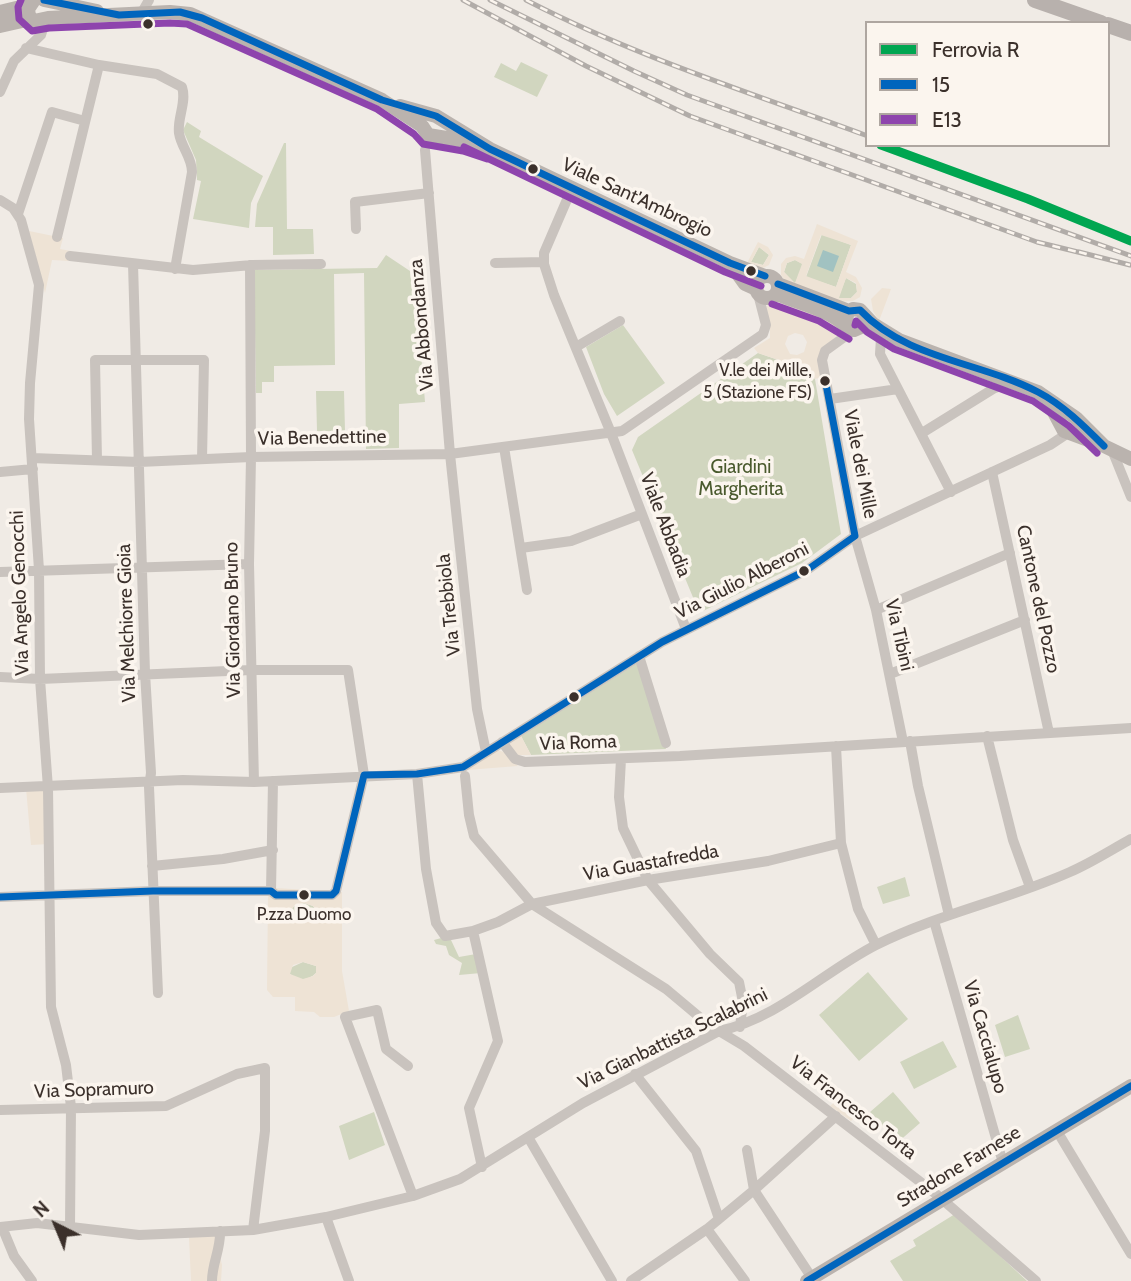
<!DOCTYPE html>
<html>
<head>
<meta charset="utf-8">
<style>
  body { margin:0 }
  #map { position:relative; width:1131px; height:1281px; overflow:hidden; background:#f0ebe5; font-family:Cabin,sans-serif }
  canvas { display:block }
  .legend { position:absolute; left:865px; top:21px; width:245px; height:126px; box-sizing:border-box; background:#fbf5ee; border:2px solid #aea6a0; margin:0; padding:9px 12px; list-style:none; font-size:21px; color:#3b302b }
  .legend li { display:flex; align-items:center; gap:14px; height:35px }
  .legend b { width:35px; border:2px solid #aea6a0 }
  .north { position:absolute; left:21px; top:1190px; width:70px; height:70px; -webkit-text-stroke:5px #fbf5ee; paint-order:stroke; rotate:317deg; font-size:19px; font-weight:700; line-height:28px; text-align:center; color:#3b302b }
  .north::after { content:''; display:block; margin:auto; width:24px; height:32px; background:#3b302b; clip-path:polygon(50% 0,100% 100%,50% 72%,0 100%) }
</style>
</head>
<body>
<div id="map">
<canvas width="1131" height="1281"></canvas>
<ul class="legend">
<li><b style="height:9px;background:#00a651"></b>Ferrovia R</li>
<li><b style="height:9px;background:#0065bd"></b>15</li>
<li><b style="height:9px;background:#8e44ad"></b>E13</li>
</ul>
<div class="north">N</div>
</div>
<script>
const ctx = document.querySelector('canvas').getContext('2d');
ctx.lineJoin = 'round';
function paint(path, color) { ctx.fillStyle = color; ctx.fill(path, 'evenodd'); }
function stroke(path, color, width, dash) { ctx.strokeStyle = color; ctx.lineWidth = width; ctx.lineCap = dash ? 'butt' : 'round'; ctx.setLineDash(dash || []); ctx.stroke(path); }
function drawText(font, color, halo, rows, align = 'center') {
  ctx.font = font + ' Cabin,sans-serif'; ctx.lineWidth = 7; ctx.setLineDash([]); ctx.textBaseline = 'middle'; ctx.strokeStyle = halo; ctx.fillStyle = color; for (const [text, x, y, turn = 0] of rows) {
    ctx.save(); ctx.translate(x, y); ctx.rotate((+turn || 0) * Math.PI / 180); ctx.textAlign = isNaN(turn) ? turn : align; if (halo) ctx.strokeText(text, 0, 0); ctx.fillText(text, 0, 0); ctx.restore();
  }
}
paint(new Path2D(`
  M521 62 548 75 537 97 494 77 501 63 516 71Z
  M187 122 201 131 199 137 263 176 251 203 249 228 193 219 201 181 197 180 196 160 183 130Z
  M284 143H286L287 229H313L314 254 273 255V227H255L257 204Z
  M822 234 851 245 836 287 806 277Z
  M759 247 769 255 763 265 751 262Z
  M386 255 410 271 412 287 416 292 425 402 399 404V448L366 449 364 273 334 274 335 365 274 366V382H262V393H256L254 270 377 268Z
  M795 260 803 264 795 284 784 272 787 263Z
  M846 278 856 284 857 292 851 298H838Z
  M623 325 665 383 617 416 604 394 586 347Z
  M758 353 805 369 815 379 841 534 802 563 703 611 697 607 632 450 638 437Z
  M316 391H344L345 431H317Z
  M639 662 666 749 531 755 521 736Z
  M905 877 910 896 883 904 877 887Z
  M304 903 313 906 318 912 315 919C305 923 295 924 289 913L294 906Z
  M445 937 451 940 459 957 476 954 481 973 459 975 462 963 449 955 446 946 436 944 434 940Z
  M303 962 316 966V973C308 981 298 981 290 974V968Z
  M868 972 908 1019 859 1061 819 1015Z
  M1018 1015 1030 1049 1005 1057 995 1025Z
  M943 1041 957 1067 914 1089 900 1062Z
  M893 1092 920 1123 897 1143 870 1112Z
  M374 1112 385 1145 349 1160 339 1126Z
  M955 1214 1027 1281H903L890 1261 916 1246 913 1240Z`), '#d1d6bf');
paint(new Path2D(`
  M817 224 858 241 846 272 856 277 862 288 860 297 853 301 835 302 787 283 781 275V264L786 258 795 256 804 259ZM821 235 851 245 836 287 806 276ZM795 260 802 264 795 283 784 272 787 263ZM846 278 856 283 857 292 851 298H839Z
  M29 231 63 238 60 249 71 251 69 261 52 260 45 293Z
  M758 242 768 247 773 255 769 265 761 269 746 265ZM759 247 769 255 763 265 751 262Z
  M882 288 891 289 879 321 873 311 871 299Z
  M782 303 808 312 838 326 841 331 820 353 822 377 815 379 805 369 758 353 754 348 770 338V326L766 306ZM795 333 803 335 807 342 804 352 797 355 790 354 785 344 788 336Z
  M520 734 531 755H516L509 744Z
  M497 750 504 752 518 766 467 770Z
  M26 788H48L49 844 31 845Z
  M275 888 342 892V971L349 1011 334 1017H320L314 1012 295 1011V997H273L267 990 268 895ZM304 903 313 906 318 912 315 919 303 923 292 918 289 913 294 906ZM303 962 316 966V973L313 976 303 979 290 974 293 965Z
  M841 1096 858 1115 851 1121 830 1106Z
  M215 1235 222 1265 221 1281H191L189 1237Z`), '#eee3d5');
paint(new Path2D(`
  M823 250 839 256 833 272 817 266Z`), '#a1c2c1');
stroke(new Path2D(`
  M141 14 149 0
  M26 48 99 65 157 74 182 87C187 102 177 118 179 133 181 147 192 157 192 172L175 269
  M0 92 14 61 41 35 46 19
  M425 150 450 454 477 709 486 752
  M572 188 544 253V264L554 295 611 433 686 629
  M0 200 13 208 21 220 39 285 30 383 29 419 39 570 40 679 48 788 51 1007 66 1065 71 1107 70 1227
  M18 214 52 112 85 121
  M356 229 355 202 429 193
  M57 237 99 65
  M70 256 193 270 252 265 321 264
  M495 263 544 262
  M133 264 145 673 151 773 149 787 158 993
  M250 265 251 457 249 564 254 782
  M854 330 825 351 822 360 855 536 876 610 903 742
  M881 338 880 354 951 492
  M576 347 620 321
  M830 399 898 389
  M922 433 993 389 1012 381
  M504 447 527 590
  M1112 450 1131 497
  M32 458 139 462 251 457 450 454 622 431 763 334 766 325 758 294
  M97 460 95 360H204L202 459
  M0 472 33 469
  M992 472 1049 733
  M521 548 571 541 642 514
  M0 572 249 564
  M876 610 1010 553
  M639 656 666 743
  M890 674 1025 620
  M0 677 40 679 251 670H348L364 775 336 891 332 895H276L271 891H153L0 897
  M987 736 1013 840 1030 887
  M910 741 918 786 949 915
  M502 742 515 759 525 762 680 756 1131 728
  M836 746 841 843 858 909 876 945
  M621 759 619 797 623 828 648 880 710 954 739 982 743 1002 740 1027
  M417 774 426 869 436 923 445 936 473 931 498 922 532 904 648 880 768 861 841 843
  M465 776 469 815 474 836 532 904 666 989 709 1025 744 1046 936 1194 1036 1281
  M0 788 183 780 254 782 417 774 463 767 662 642 807 570 855 536 1050 445 1068 433
  M152 866 223 859 273 850
  M271 891 273 781
  M934 921 1003 1163
  M473 931 498 1041 469 1108 482 1167
  M408 1066 386 1049 377 1010 345 1017 413 1196
  M635 1074 696 1151 719 1219
  M0 1110 166 1106 237 1074 265 1068V1131L253 1230
  M1057 1131 1131 1254
  M528 1137 612 1281
  M747 1150 754 1190 812 1278
  M326 1217 349 1281
  M0 1227 37 1223 139 1235 253 1230 326 1217 413 1196 460 1179 583 1103 719 1031C778 1019 823 972 876 945 938 914 1007 900 1070 872 1091 863 1111 850 1131 839
  M2 1227 14 1256 32 1281
  M707 1229 745 1281
  M212 1281C212 1263 221 1249 220 1231
  M631 1281 707 1229 754 1190 836 1116`), '#c9c3be', 10);
stroke(new Path2D(`
  M34 0 28 9 29 16 34 21 48 18 170 12 190 14 382 100 422 126 428 135 465 141 490 149
  M44 0 97 11
  M0 12 29 5
  M0 26 31 19
  M400 106 436 116 490 149 730 263 765 276
  M730 263 745 284 756 289
  M756 287a11 11 0 1 1 22 0a11 11 0 1 1-22 0Z
  M778 284 849 311
  M776 294C794 301 814 306 830 315 839 320 846 326 854 330L863 326 866 318
  M845 322 848 312 853 309 860 310 873 324 899 340 1038 392 1076 418 1104 446
  M1048 401 1064 431 1104 446 1131 459
  M807 1281 1131 1086`), '#bab3ae', 14);
stroke(new Path2D(`
  M1035 0 1101 23
  M1108 25 1131 33`), '#b8b1ad', 16);
const rail = new Path2D(`
  M463 0 586 66 690 116 1037 242 1086 254
  M490 0 634 71 687 95 1131 256
  M526 0C634 56 751 93 865 135
  M1079 252 1130 265`);
stroke(rail, '#b1aca8', 5);
stroke(rail, '#fbf5ee', 2.5, [8]);
stroke(new Path2D(`
  M44 0 119 15 180 12 202 18 382 100 436 116 490 149 730 263 765 276
  M778 284 849 311 860 310C906 359 981 362 1038 392 1063 405 1084 426 1104 446
  M0 897 153 891H271L276 895H332L336 891 364 775 417 774 463 767 662 642 807 570 855 536 825 379
  M807 1281 1131 1086`), '#0065bd', 7);
stroke(new Path2D(`
  M21 0 18 7 19 19 32 31 49 28 170 23 187 24 377 109 414 134 423 144 463 151 487 159
  M464 147 725 272 761 286
  M772 304 819 321 849 339
  M855 325 856 321 867 332 894 349 1033 401 1069 426 1097 453`), '#8e44ad', 7);
stroke(new Path2D(`
  M881 145 1028 199 1131 241`), '#00a651', 9);
for (const [x, y, r, color] of [
  [148,24,6,"#3b302b"],
  [533,169,6,"#3b302b"],
  [751,271,6,"#3b302b"],
  [825,381,6,"#3b302b"],
  [804,571,6,"#3b302b"],
  [574,697,6,"#3b302b"],
  [304,895,6,"#3b302b"]
]) { const dot = new Path2D(); dot.arc(x, y, r, 0, 2 * Math.PI); ctx.fillStyle = color; ctx.fill(dot); stroke(dot, '#fbf5ee', 2.5); }
drawText('17px', '#3b302b', '#fbf5ee', [
  ["V.le dei Mille,",812,371],
  ["5 (Stazione FS)",812,393],
  ["P.zza Duomo",304,915,"center"]
], 'right');
drawText('19px', '#3b302b', '#fbf5ee', [
  ["Viale Sant'Ambrogio",637,198,25],
  ["Via Abbondanza",422,325,-95],
  ["Via Benedettine",322,438,-1],
  ["Viale dei Mille",860,464,79],
  ["Viale Abbadia",665,525,69],
  ["Via Giulio Alberoni",742,581,-27],
  ["Via Angelo Genocchi",20,593,-92],
  ["Cantone del Pozzo",1038,599,78],
  ["Via Trebbiola",449,605,-96],
  ["Via Giordano Bruno",233,620,-91],
  ["Via Melchiorre Gioia",127,623,-92],
  ["Via Tibini",899,635,77],
  ["Via Roma",578,743,-2],
  ["Via Guastafredda",651,863,-10],
  ["Via Caccialupo",985,1037,74],
  ["Via Gianbattista Scalabrini",673,1039,-26],
  ["Via Sopramuro",94,1090,-2],
  ["Via Francesco Torta",853,1108,38],
  ["Stradone Farnese",959,1167,-31]
]);
drawText('19px', '#4a5a2e', '#fbf5ee', [
  ["Giardini",741,467],
  ["Margherita",741,489]
]);
</script>
</body>
</html>
